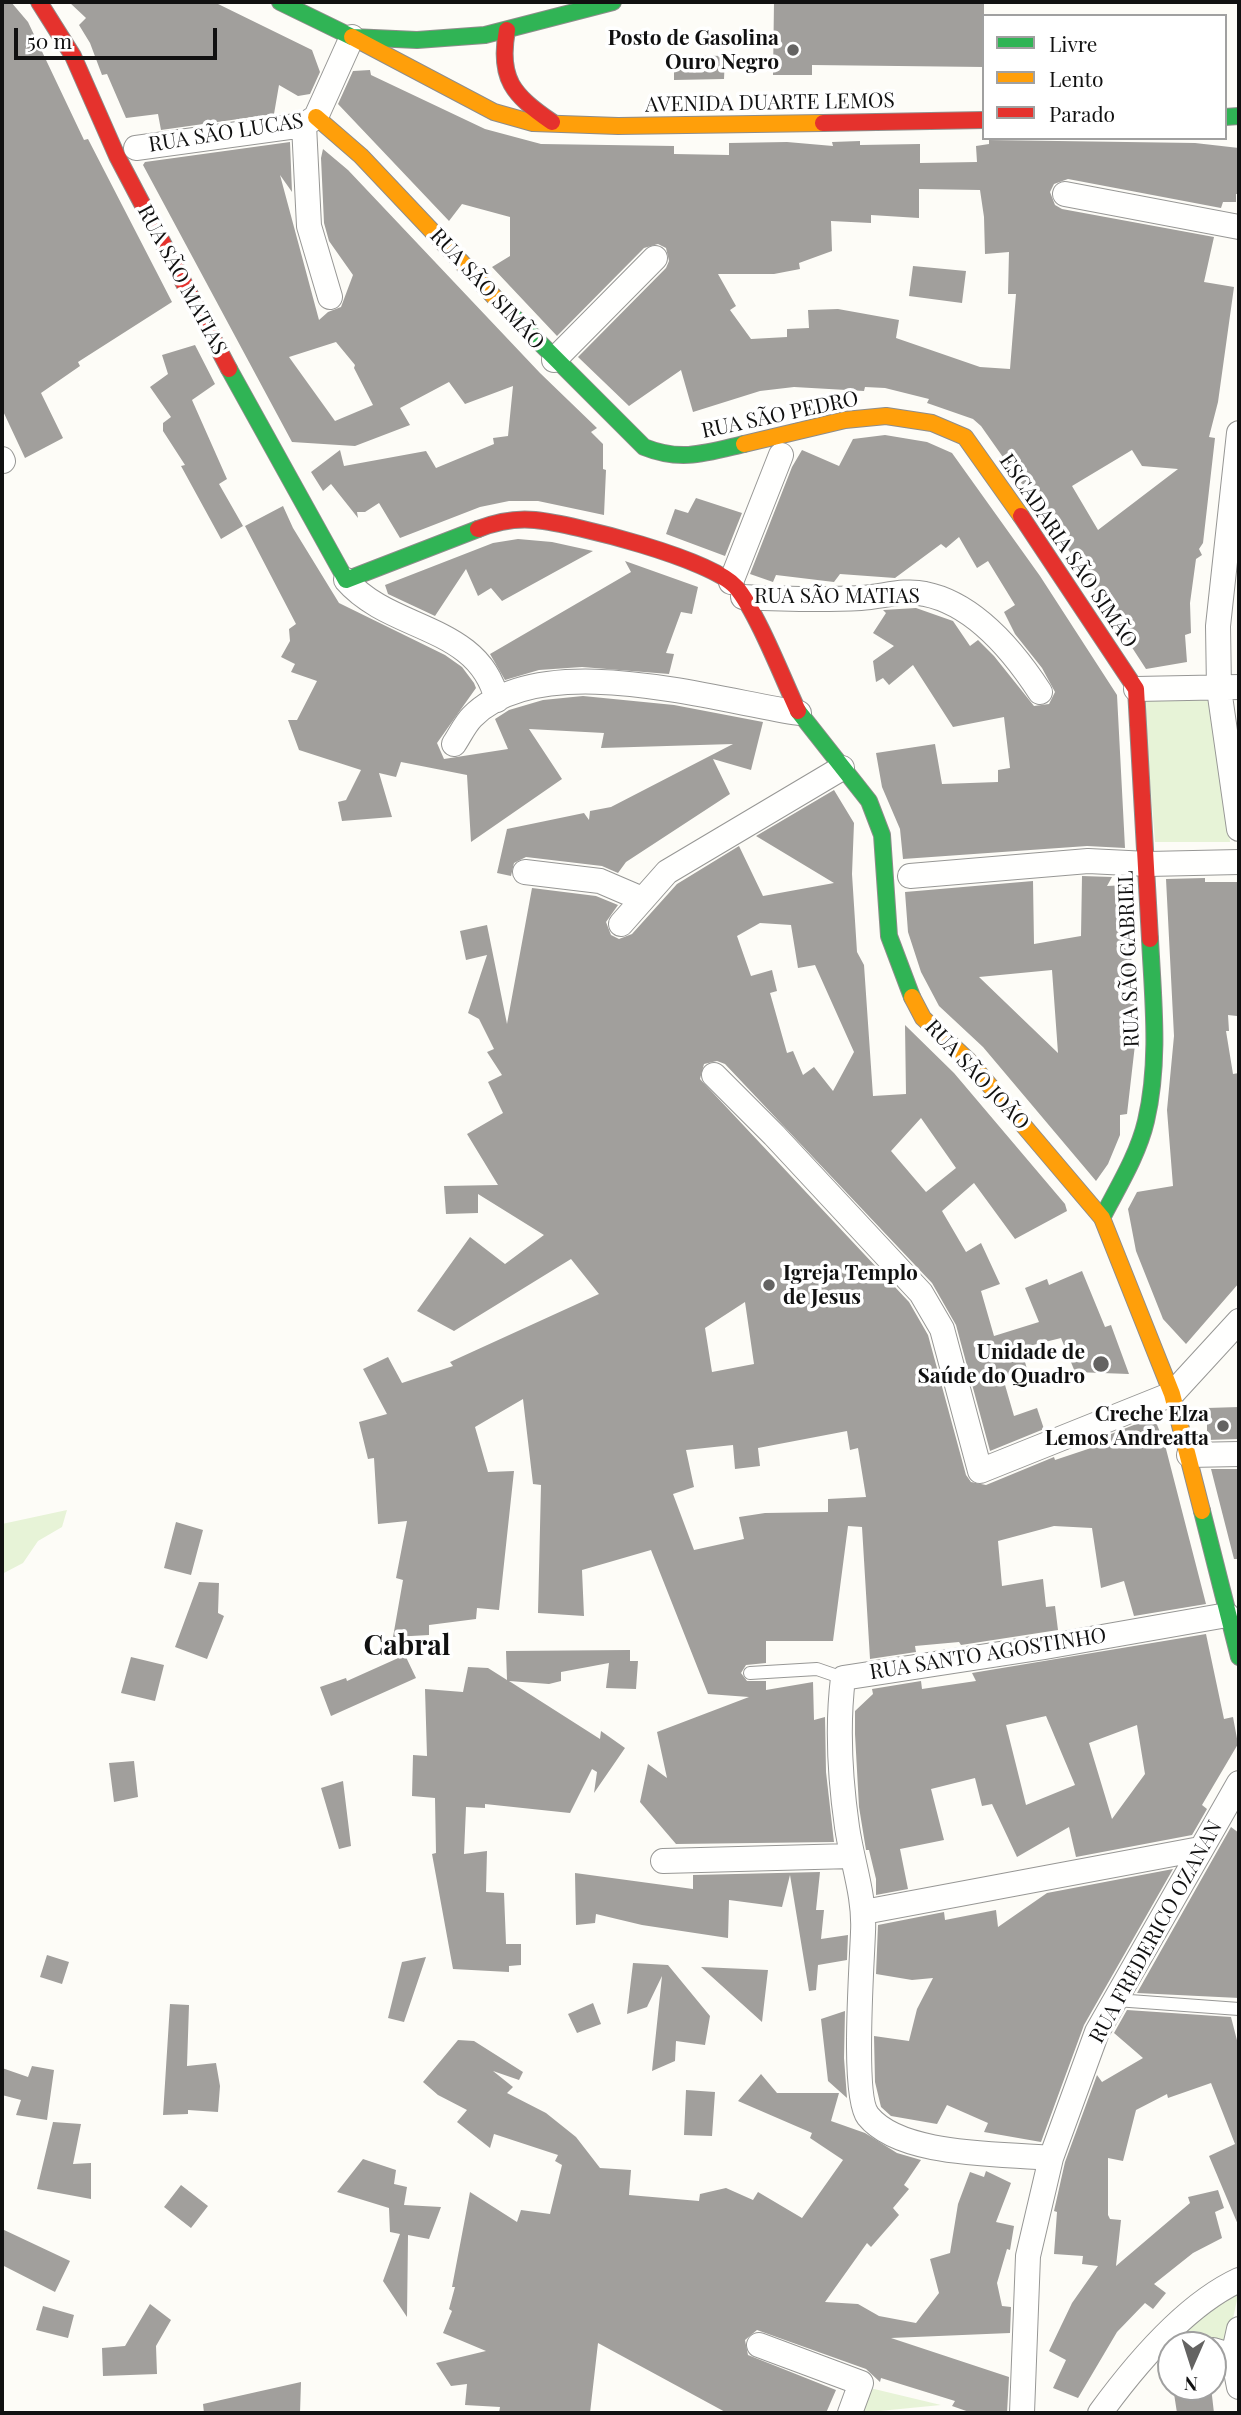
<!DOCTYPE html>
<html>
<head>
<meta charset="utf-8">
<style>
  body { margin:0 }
  #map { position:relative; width:1241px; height:2415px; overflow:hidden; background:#fdfcf7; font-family:"Playfair Display",serif }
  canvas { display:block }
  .frame { position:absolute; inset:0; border:4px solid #111; pointer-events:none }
  .legend { position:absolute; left:982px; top:14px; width:245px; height:126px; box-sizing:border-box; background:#fff; border:2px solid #a0a0a0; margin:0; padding:9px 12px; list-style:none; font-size:21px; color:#111 }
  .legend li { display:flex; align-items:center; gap:14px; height:35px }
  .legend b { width:35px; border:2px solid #a0a0a0 }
  .north { position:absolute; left:1157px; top:2331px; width:70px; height:70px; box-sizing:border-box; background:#fff; border:2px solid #a0a0a0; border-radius:50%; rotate:183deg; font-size:19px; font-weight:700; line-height:28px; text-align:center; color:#111 }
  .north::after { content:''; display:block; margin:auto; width:24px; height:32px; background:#646362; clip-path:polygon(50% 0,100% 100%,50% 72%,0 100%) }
  .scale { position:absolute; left:14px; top:28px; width:203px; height:32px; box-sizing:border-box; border:4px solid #111; border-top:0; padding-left:9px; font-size:21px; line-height:24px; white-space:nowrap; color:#111; -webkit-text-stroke:5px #fff; paint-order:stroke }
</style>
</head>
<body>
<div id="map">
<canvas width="1241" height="2415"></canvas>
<div class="frame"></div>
<ul class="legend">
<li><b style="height:9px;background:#30b455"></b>Livre</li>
<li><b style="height:9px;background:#ff9f0a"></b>Lento</li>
<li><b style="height:9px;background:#e5322d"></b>Parado</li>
</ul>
<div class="north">N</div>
<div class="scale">50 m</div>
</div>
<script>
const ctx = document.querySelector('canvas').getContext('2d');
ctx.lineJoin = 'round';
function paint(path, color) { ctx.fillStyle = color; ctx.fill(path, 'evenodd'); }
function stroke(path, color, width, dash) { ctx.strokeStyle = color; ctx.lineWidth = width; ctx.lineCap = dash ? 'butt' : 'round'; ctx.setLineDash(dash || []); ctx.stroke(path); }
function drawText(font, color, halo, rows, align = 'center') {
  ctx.font = font + ' "Playfair Display",serif'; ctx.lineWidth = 7; ctx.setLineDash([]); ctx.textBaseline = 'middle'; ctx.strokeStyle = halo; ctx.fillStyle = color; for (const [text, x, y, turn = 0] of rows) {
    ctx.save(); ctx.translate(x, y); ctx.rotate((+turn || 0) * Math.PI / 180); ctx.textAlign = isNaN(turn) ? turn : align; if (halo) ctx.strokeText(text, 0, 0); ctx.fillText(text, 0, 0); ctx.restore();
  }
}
paint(new Path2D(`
  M1143 694 1217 696 1230 842H1155Z
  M67 1510 62 1527 38 1541 23 1563 2 1574V1524Z
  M1239 2290 1228 2343 1183 2330Z
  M870 2388 941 2405 859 2413Z`), '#e7f3d7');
paint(new Path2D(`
  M2 2H11L28 22 84 140 88 139 172 302 78 362 80 366 41 393 63 438 25 458 2 409Z
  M69 2H214L312 50 320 72 310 94 298 96 279 85 274 114 161 130 158 114 126 118 107 74 102 75 90 43 79 25 86 18Z
  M774 2H984V67L812 65V75H773Z
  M674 55 725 56 724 79 674 80Z
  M370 70 371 75 485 129 541 144 674 146V154L729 155V143L787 142 833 146 832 142 860 141V145L920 144V163L977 162 976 146 989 144V140L1195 143 1239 148V194H1236V202H1223L1221 208 1068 179 1054 184 1050 192 1055 205 1062 209 1214 237 1204 282 1234 287 1218 402 1209 437 1215 438 1203 543 1199 549 1202 555 1196 559 1190 603 1191 633 1185 635 1187 662 1146 669 1072 555 981 426 973 419 927 403 929 399 885 388 865 387 864 391 794 387 760 391 693 412 681 370 629 406 578 357 666 268 669 261 666 248 658 244 644 248 557 336 492 267 510 256V217L462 204 449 221 338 104 353 71ZM919 189 980 190 984 217 985 254 1009 252 1008 294H1016L1010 369 980 367 896 338 899 320 838 309 808 310 809 328 787 329V337L751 339 730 310 736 306 718 274H774L800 269 799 263 832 251 831 221 871 223V215L919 218ZM1132 450 1142 466 1178 469 1098 530 1072 486Z
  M290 142 292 192 280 175 319 320 328 312 341 307 353 275 329 241 324 223 321 158 323 149 348 170 540 373 597 428 591 432 603 444V469L606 470 604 515 538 501H509L480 507 400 538 379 503 365 512H357L358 518 331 484 323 491 311 472 340 450 344 466 426 451 436 468 494 444 493 438 508 436 513 386 465 404 449 382 400 408 410 425 355 446 292 442 143 165 145 162ZM336 342 355 365 354 368 373 405 335 421 289 357Z
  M913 266 966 271 962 303 909 296Z
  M195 345 215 384 192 400 227 479 219 484 243 526 221 539 181 466 185 465 163 431V423L171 417 150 387 168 374 162 355Z
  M885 435 927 442 952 453 1040 576 1117 695 1125 848 1087 846 903 859 900 829 882 787 876 753 935 744 942 784 998 782V770L1010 768 1004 717 953 727 913 665 889 685 883 678 876 682 873 661 894 646 873 633 886 613 883 610 916 608 953 621 970 646 978 640 994 656 1034 706 1049 704 1055 692 1042 668 1015 634 1004 612 1015 605 988 561 977 568 959 537 946 548 941 544 895 578 840 574 834 582 776 575 773 582 750 574 792 467 802 450 839 466 853 439Z
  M696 498 742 513 725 556 666 534 675 509 688 513Z
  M283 506 293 528 339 603 445 655 462 667 474 683 476 688 437 743 444 759 508 749 495 719 509 710 543 700 583 696 674 705 763 722 751 770 713 759 730 794 626 862 618 873 602 866 526 857 514 863 511 876 497 873 507 829 584 813 589 820 590 811 611 807 733 744 601 748 604 733 529 729 562 779 471 842 467 775 401 762 396 777 379 773 392 817 342 821 338 802 346 800 361 770 299 750 288 720H297L317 681 291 672 295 664 281 657 290 641 289 629 296 624 245 526Z
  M518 539 552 542 593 551 502 601 491 588 478 596 466 569 435 616 388 594 385 585 493 543Z
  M625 561 698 587 692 614 681 612 666 653 674 654 669 674 582 667 539 670 505 680 490 654 631 572Z
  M834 790 854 823 852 874 857 952 864 965 873 1096 906 1094 905 1025 954 1073 1065 1204 1067 1211 1015 1239 974 1183 942 1211 966 1252 981 1243 1000 1284 981 1291 994 1336 1039 1322 1025 1288 1047 1279 1049 1285 1082 1271 1105 1327 1111 1325 1129 1374 1075 1372 1061 1338 1021 1348 1027 1369 1003 1378 1014 1416 1037 1408 1044 1429 990 1451 956 1325 932 1283 725 1064 717 1061 704 1064 700 1079 909 1302 928 1335 966 1475 971 1482 986 1485 1054 1457 1055 1460 1103 1444 1101 1438 1154 1417 1165 1445 1206 1604 1134 1616 1124 1581 1101 1588 1092 1528 1054 1526 998 1541 1002 1586 1043 1579 1046 1607 1055 1606 1058 1630 961 1645 959 1642 915 1646 916 1652 870 1659 862 1527 848 1526 833 1641H766V1663L746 1665 741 1673 747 1681H766V1690L813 1682 814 1720 825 1717 826 1772 834 1842 676 1844 640 1802 648 1764 667 1778 657 1732 749 1697 708 1694 651 1550 582 1570 584 1616 538 1613 541 1485 533 1484 523 1399 475 1427 488 1472 514 1471 499 1610 477 1608 476 1619 429 1625V1635L393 1637 403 1580 396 1578 407 1521 378 1524 374 1458 368 1459 359 1422 387 1414 363 1369 388 1357 402 1383 453 1366 450 1362 599 1294 571 1259 454 1331 417 1311 470 1237 505 1264 544 1235 478 1194V1213L446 1214 444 1186 498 1185 467 1134 503 1113 488 1082 502 1075 487 1052 494 1049 479 1019 468 1013 487 955 466 960 460 931 487 925 507 1024 532 888 596 896 618 905 606 922 611 935 619 939 632 934 677 884 739 846 763 896 834 883 756 836ZM760 923 791 925 798 968 815 965 854 1052 833 1091 814 1067 803 1075 793 1051 787 1053 770 993 777 991 772 970 751 976 737 936ZM921 1118 956 1168 926 1192 891 1151ZM745 1302 754 1364 712 1372 705 1328ZM847 1431 850 1450 858 1448 866 1497 828 1499V1512L765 1513 739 1517 744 1539 694 1550 673 1494 694 1487 686 1450 733 1445 735 1469 760 1466 758 1448Z
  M1082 876 1112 877 1107 886 1127 885 1136 1036 1127 1114 1120 1115V1135L1108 1164 1096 1181 983 1047 939 1006 921 972 908 932 905 892 1033 881 1034 944 1081 936ZM1052 970 1058 1053 979 977Z
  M1205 878V882H1239V1008L1237 1007V1016L1228 1015 1229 1031H1226L1233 1074 1239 1073V1283L1186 1344 1163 1319 1136 1251 1128 1209 1137 1192 1173 1186 1167 1110 1174 1036 1166 879Z
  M1239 1407V1439L1207 1440V1408Z
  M1211 1469H1239V1559H1234Z
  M176 1522 203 1530 191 1575 164 1568Z
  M199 1582 219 1583 218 1613 224 1616 207 1659 175 1647Z
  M1206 1634 1224 1719 1233 1717 1238 1744 1202 1805 1207 1809 1192 1835 1076 1857 1069 1827 1017 1857 992 1804 982 1806 975 1778 931 1789 944 1840 900 1849 908 1889 876 1895V1879L869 1850H866L859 1807 855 1734V1711L873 1694 872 1689 921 1681 922 1689 976 1681 972 1673ZM1046 1716 1075 1785 1026 1805 1006 1725ZM1137 1725 1145 1774 1112 1819 1089 1743Z
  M630 1650V1661H638L636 1689 606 1688 609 1663 561 1672V1681L549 1684 509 1681 600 1739 601 1731 625 1748 594 1793 597 1772 592 1769 570 1813 485 1804V1808L466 1807 464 1854 487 1851 486 1892 504 1893 506 1944H521V1965L509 1966V1972L453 1969 432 1854 436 1853 435 1798 412 1796 413 1755 427 1756 425 1689 463 1692 468 1667 488 1668 507 1680 506 1651Z
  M405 1655 416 1678 331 1716 320 1687 346 1678 347 1681Z
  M131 1657 164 1665 155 1701 121 1693Z
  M134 1761 138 1797 114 1802 109 1763Z
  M343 1781 351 1846 339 1849 321 1788Z
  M1231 1827 1239 1833V1998L1137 1993Z
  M1173 1869 1084 2025 1041 2142 984 2132 988 2123 947 2105 937 2124 891 2116 881 2107 875 2082 874 2036 909 2041 917 2009 933 1978 912 1980 876 1974 878 1925 944 1912 945 1920 996 1910 998 1927 1047 1893Z
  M820 1872 816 1910H824L821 1939 848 1935 847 1960 818 1965 816 1990 809 1991 790 1875 782 1907 729 1900 728 1938 642 1925 596 1914 595 1923 576 1925 575 1873 693 1889V1875Z
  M47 1955 69 1962 62 1984 40 1977Z
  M426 1957 404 2022 388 2018 402 1962Z
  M633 1963 668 1965 710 2016 705 2045 676 2041 675 2061 652 2071 662 1976 647 2007 627 2014Z
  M701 1967 768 1970 762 2022Z
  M593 2003 601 2024 577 2033 568 2014Z
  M170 2004 189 2005 187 2066 216 2063 220 2086 218 2112 188 2110V2114L163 2115Z
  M1127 2010 1231 2017 1239 2048V2227L1209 2156 1235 2144 1211 2083 1168 2098 1167 2094 1136 2110 1123 2161 1108 2158V2215L1110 2219 1121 2220 1116 2266 1190 2203 1188 2197 1218 2190 1224 2208 1215 2212 1222 2238 1193 2253 1154 2284 1166 2293 1153 2309 1145 2303 1117 2332 1078 2398 1053 2388 1066 2360 1049 2351 1072 2303 1098 2266 1082 2264 1083 2256 1054 2254 1057 2212 1054 2211 1065 2162 1097 2075 1102 2082 1143 2058 1114 2033Z
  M845 2011 844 2058 847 2098 828 2081 821 2019Z
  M458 2040 474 2041 523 2072 519 2080 493 2071 513 2087 507 2093 546 2113 576 2137 600 2168 631 2170 629 2195 699 2201 700 2194 726 2188 753 2200 758 2192 802 2218 843 2160 810 2138 812 2133 738 2101 761 2074 777 2093H839L831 2121 865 2133 897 2153 921 2160 904 2185 909 2189 893 2208 899 2215 871 2247 867 2243 825 2302 858 2304 879 2316 916 2323 939 2293 930 2259 950 2253 958 2204 970 2172 984 2177 986 2171 1011 2183 996 2222 1014 2226 1010 2250 1007 2249 997 2283 1002 2306 1011 2307 1010 2333 891 2338 1009 2377 1007 2413H972L952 2406 955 2401 881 2378 880 2382 866 2369 757 2330 745 2340 748 2355 836 2390 826 2413H727L598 2343 590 2413H499L500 2407 465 2405 467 2384 451 2386 436 2363 486 2351 443 2333 452 2311 449 2309 455 2287H452L470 2192 517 2222 521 2210 550 2214 562 2165 555 2161 558 2155 494 2134 490 2148 457 2122 467 2110 438 2095 423 2082Z
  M32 2066 54 2070 47 2120 16 2115 21 2100 2 2095V2068L28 2077Z
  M686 2090 715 2092 712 2136 684 2135Z
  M53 2122 81 2124 73 2164 91 2163V2199L37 2189Z
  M363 2159 396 2170 394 2184 407 2187 404 2205 441 2207 429 2239 408 2235 407 2317 383 2281 400 2234 390 2232 389 2208 337 2192Z
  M181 2185 208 2206 191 2228 164 2207Z
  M2 2229 70 2261 55 2292 2 2265Z
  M150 2304 171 2320 156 2346 157 2374 103 2376 102 2348 125 2346Z
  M43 2306 74 2315 68 2338 36 2330Z
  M301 2382 300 2413H204L203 2404Z
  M1173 2387H1211L1214 2413H1177Z`), '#a19f9c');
const lane = new Path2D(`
  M750 1673 817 1669 843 1678
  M1116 2000 1239 2009`);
const street = new Path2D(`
  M304 125 309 226 330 297
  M136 148 304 125 316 117 352 37
  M1065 194 1239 227
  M554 360 655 258
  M1239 433 1218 626 1219 689 1239 829
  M2 459 3 461
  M346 580C391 632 479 624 497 700
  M731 582 781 455
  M743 597C783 599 822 600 861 598 882 597 904 589 925 594 975 604 1014 652 1040 692
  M1136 689 1239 687
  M454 744C460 735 465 724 472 717 541 647 713 700 799 713
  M525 872 600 881 642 899
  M910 876 1088 861 1148 864 1239 862
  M621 924 667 872 842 768
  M714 1075 774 1135 921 1293 942 1329 980 1471 1172 1394 1239 1321
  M1189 1455 1239 1454
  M663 1861 852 1856
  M864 1912 1200 1849
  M1051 2158C1001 2153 901 2157 868 2116 852 2096 862 1964 863 1932 865 1896 852 1862 847 1827 840 1778 837 1727 843 1678L1045 1647 1227 1615
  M1163 2341 1193 2345
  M759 2345 861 2383 850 2413
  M1213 2350 1233 2356 1239 2387
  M1233 2356 1239 2329
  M1022 2413 1028 2256 1051 2158 1097 2032 1239 1783
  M1100 2413C1135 2365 1185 2305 1239 2280`);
const fast = new Path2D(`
  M280 2 352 37 417 40 485 35 613 2
  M1225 117 1239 116
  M501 304 644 447C681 462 706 453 744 444
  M229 369 346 580 478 529
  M798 711 869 801 882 835 889 936 912 997
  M1102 1218C1118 1187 1138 1155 1146 1121 1160 1062 1153 999 1150 939
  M1202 1511 1239 1657`);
const slow = new Path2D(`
  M352 37 494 112 533 123 618 126 823 123
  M316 117 361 156 501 304
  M744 444 845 420 886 416 932 423 965 437 1021 516
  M912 997 923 1018 968 1060 1102 1218 1172 1394 1202 1511`);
const jam = new Path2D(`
  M39 2 73 56 117 156 229 369
  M507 30C498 79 513 95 552 122
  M823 123 984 120
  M1021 516 1136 689 1150 939
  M478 529C496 522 516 518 535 520 575 524 711 559 736 587 757 612 783 679 798 711`);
stroke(lane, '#979795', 14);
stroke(street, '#979795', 26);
stroke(fast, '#8e8d8b', 18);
stroke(slow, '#8e8d8b', 18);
stroke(jam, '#8e8d8b', 18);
stroke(lane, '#fffffe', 12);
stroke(street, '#fffffe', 24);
stroke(fast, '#30b455', 16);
stroke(slow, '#ff9f0a', 16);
stroke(jam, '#e5322d', 16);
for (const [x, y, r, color] of [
  [793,50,7,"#646362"],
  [769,1285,7,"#646362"],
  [1101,1364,9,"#646362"],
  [1223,1426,7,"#646362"]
]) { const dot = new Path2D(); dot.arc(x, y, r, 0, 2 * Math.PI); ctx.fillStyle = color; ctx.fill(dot); stroke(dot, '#fff', 2.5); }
drawText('bold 21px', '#111', '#fff', [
  ["Posto de Gasolina",779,38],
  ["Ouro Negro",779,62],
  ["Igreja Templo",783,1273,"left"],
  ["de Jesus",783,1297,"left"],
  ["Unidade de",1085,1352],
  ["Saúde do Quadro",1085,1376],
  ["Creche Elza",1209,1414],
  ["Lemos Andreatta",1209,1438]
], 'right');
drawText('21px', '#111', '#fff', [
  ["AVENIDA DUARTE LEMOS",770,103,-1],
  ["RUA SÃO LUCAS",226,133,-9],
  ["RUA SÃO MATIAS",182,280,62],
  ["RUA SÃO SIMÃO",487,289,47],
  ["RUA SÃO PEDRO",780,415,-12],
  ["ESCADARIA SÃO SIMÃO",1068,551,56],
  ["RUA SÃO MATIAS",837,596],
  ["RUA SÃO GABRIEL",1129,959,-92],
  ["RUA SÃO JOÃO",977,1075,47],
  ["RUA SANTO AGOSTINHO",988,1654,-9],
  ["RUA FREDERICO OZANAN",1156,1932,-61]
]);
drawText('bold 28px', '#111', '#fff', [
  ["Cabral",407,1646]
]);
</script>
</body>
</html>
